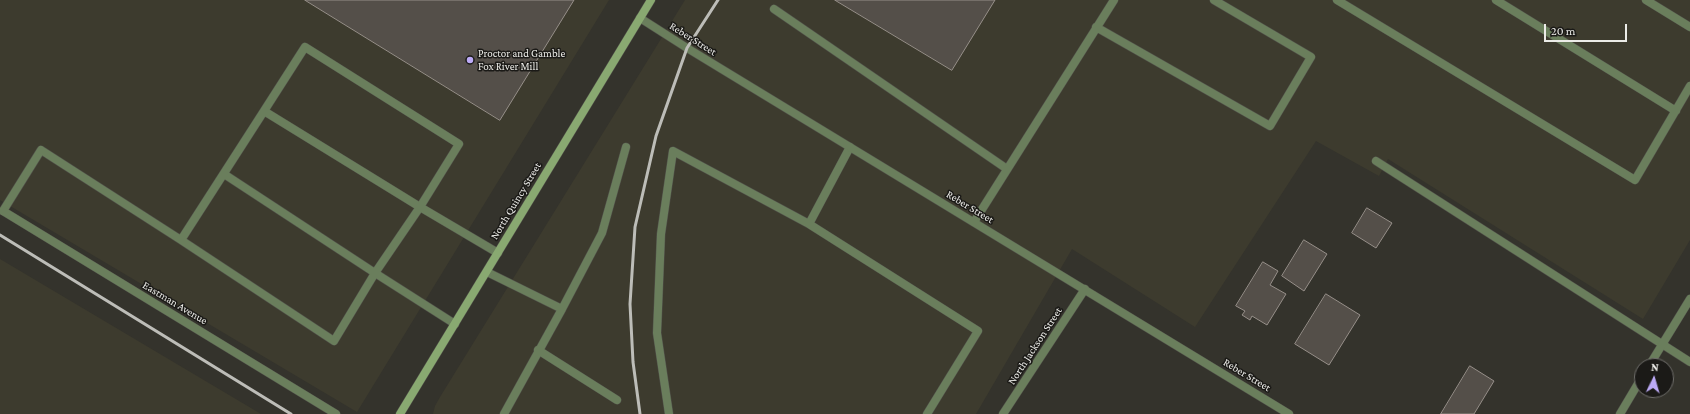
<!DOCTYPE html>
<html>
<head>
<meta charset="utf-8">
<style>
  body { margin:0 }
  #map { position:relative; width:1690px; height:414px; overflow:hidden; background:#34332c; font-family:"Crimson Pro",serif }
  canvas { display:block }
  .north { position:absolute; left:1634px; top:358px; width:40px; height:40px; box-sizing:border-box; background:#1b1a17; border:1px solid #6f6e6b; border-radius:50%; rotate:5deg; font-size:11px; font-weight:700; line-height:16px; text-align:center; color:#ecece8 }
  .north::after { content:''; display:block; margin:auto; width:14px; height:18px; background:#bcaaf6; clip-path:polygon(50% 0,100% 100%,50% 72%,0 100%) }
  .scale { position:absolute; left:1544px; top:24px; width:83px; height:18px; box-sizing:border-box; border:2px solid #ecece8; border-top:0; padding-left:5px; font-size:12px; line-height:14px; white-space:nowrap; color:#ecece8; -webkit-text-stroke:3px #1b1a17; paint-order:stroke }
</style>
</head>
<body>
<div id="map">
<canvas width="1690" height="414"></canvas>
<div class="north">N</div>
<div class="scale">20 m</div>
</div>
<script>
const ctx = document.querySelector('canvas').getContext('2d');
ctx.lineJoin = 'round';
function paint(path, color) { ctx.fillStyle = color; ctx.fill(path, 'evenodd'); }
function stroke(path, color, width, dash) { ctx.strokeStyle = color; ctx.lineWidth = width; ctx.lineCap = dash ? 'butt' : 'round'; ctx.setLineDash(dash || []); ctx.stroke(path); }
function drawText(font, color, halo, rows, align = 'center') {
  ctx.font = font + ' "Crimson Pro",serif'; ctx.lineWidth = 3; ctx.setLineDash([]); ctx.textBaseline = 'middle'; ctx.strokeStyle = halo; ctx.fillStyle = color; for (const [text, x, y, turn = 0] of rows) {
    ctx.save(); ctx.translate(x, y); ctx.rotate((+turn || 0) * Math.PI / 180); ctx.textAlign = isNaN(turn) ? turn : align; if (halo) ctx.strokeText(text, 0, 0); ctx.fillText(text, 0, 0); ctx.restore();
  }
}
paint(new Path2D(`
  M0 0H609L357 412 0 200Z
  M685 0H1690V240L1643 319 1388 159 1379 176 1316 141 1195 327 1072 249 976 414H433L435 406 440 397Z
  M0 259 261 414H0Z`), '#3d3b2e');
const building = new Path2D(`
  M305 0H574L500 120Z
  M835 0H995L952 70Z
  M1367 208 1392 223 1376 248 1352 233Z
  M1304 240 1327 254 1304 291 1282 276Z
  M1263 262 1278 271 1270 285 1286 294 1267 325 1252 316 1250 320 1242 315 1245 311 1236 306Z
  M1326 294 1360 315 1329 365 1295 344Z
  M1470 366 1494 381 1474 414H1441Z`);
paint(building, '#544f49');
stroke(building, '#968f89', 1);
const lane = new Path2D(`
  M1337 0 1635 180 1690 86
  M1496 0 1676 111
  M1646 0 1690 27
  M774 9 1007 169
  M1096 27 1270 126 1311 57 1214 0
  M1376 161 1690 362
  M224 174 375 273 420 207 459 144 305 47 264 111
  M3 211 41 150 181 240 264 111 420 207 498 253
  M974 222 1114 0
  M809 224 850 147
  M181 240 334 341 375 273 455 324
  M487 272 562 309 602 233 626 147
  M538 350 617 400
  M504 414 562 309
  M669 414 657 333 661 234 673 151 809 224 978 331 927 414`);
const street = new Path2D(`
  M640 18 687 48 1289 414
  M3 211 336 414
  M1649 366 1690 299
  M1003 414 1085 289
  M1620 414 1642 377`);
const secondary = new Path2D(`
  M400 414 651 0`);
stroke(lane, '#51514a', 9);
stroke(street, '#51514a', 9);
stroke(secondary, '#51514a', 9);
stroke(lane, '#6a7e5c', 8);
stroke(street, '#6a7e5c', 8);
stroke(secondary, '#89a971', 8);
stroke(new Path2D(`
  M0 235 291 414
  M640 414 633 362 630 304 635 227 656 136 687 48 718 0`), '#bdbdb8', 3);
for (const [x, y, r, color] of [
  [470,60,4,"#bcaaf6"]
]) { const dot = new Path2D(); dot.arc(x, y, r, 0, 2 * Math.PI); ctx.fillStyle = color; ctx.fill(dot); stroke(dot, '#1b1a17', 1.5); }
drawText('11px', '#ecece8', '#1b1a17', [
  ["Reber Street",693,39,32],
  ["North Quincy Street",516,201,-59],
  ["Reber Street",970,207,31],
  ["Eastman Avenue",175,303,31],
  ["North Jackson Street",1035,346,-57],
  ["Reber Street",1247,375,31]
]);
drawText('11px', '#ecece8', '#1b1a17', [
  ["Proctor and Gamble",478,54],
  ["Fox River Mill",478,67]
], 'left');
</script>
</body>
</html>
